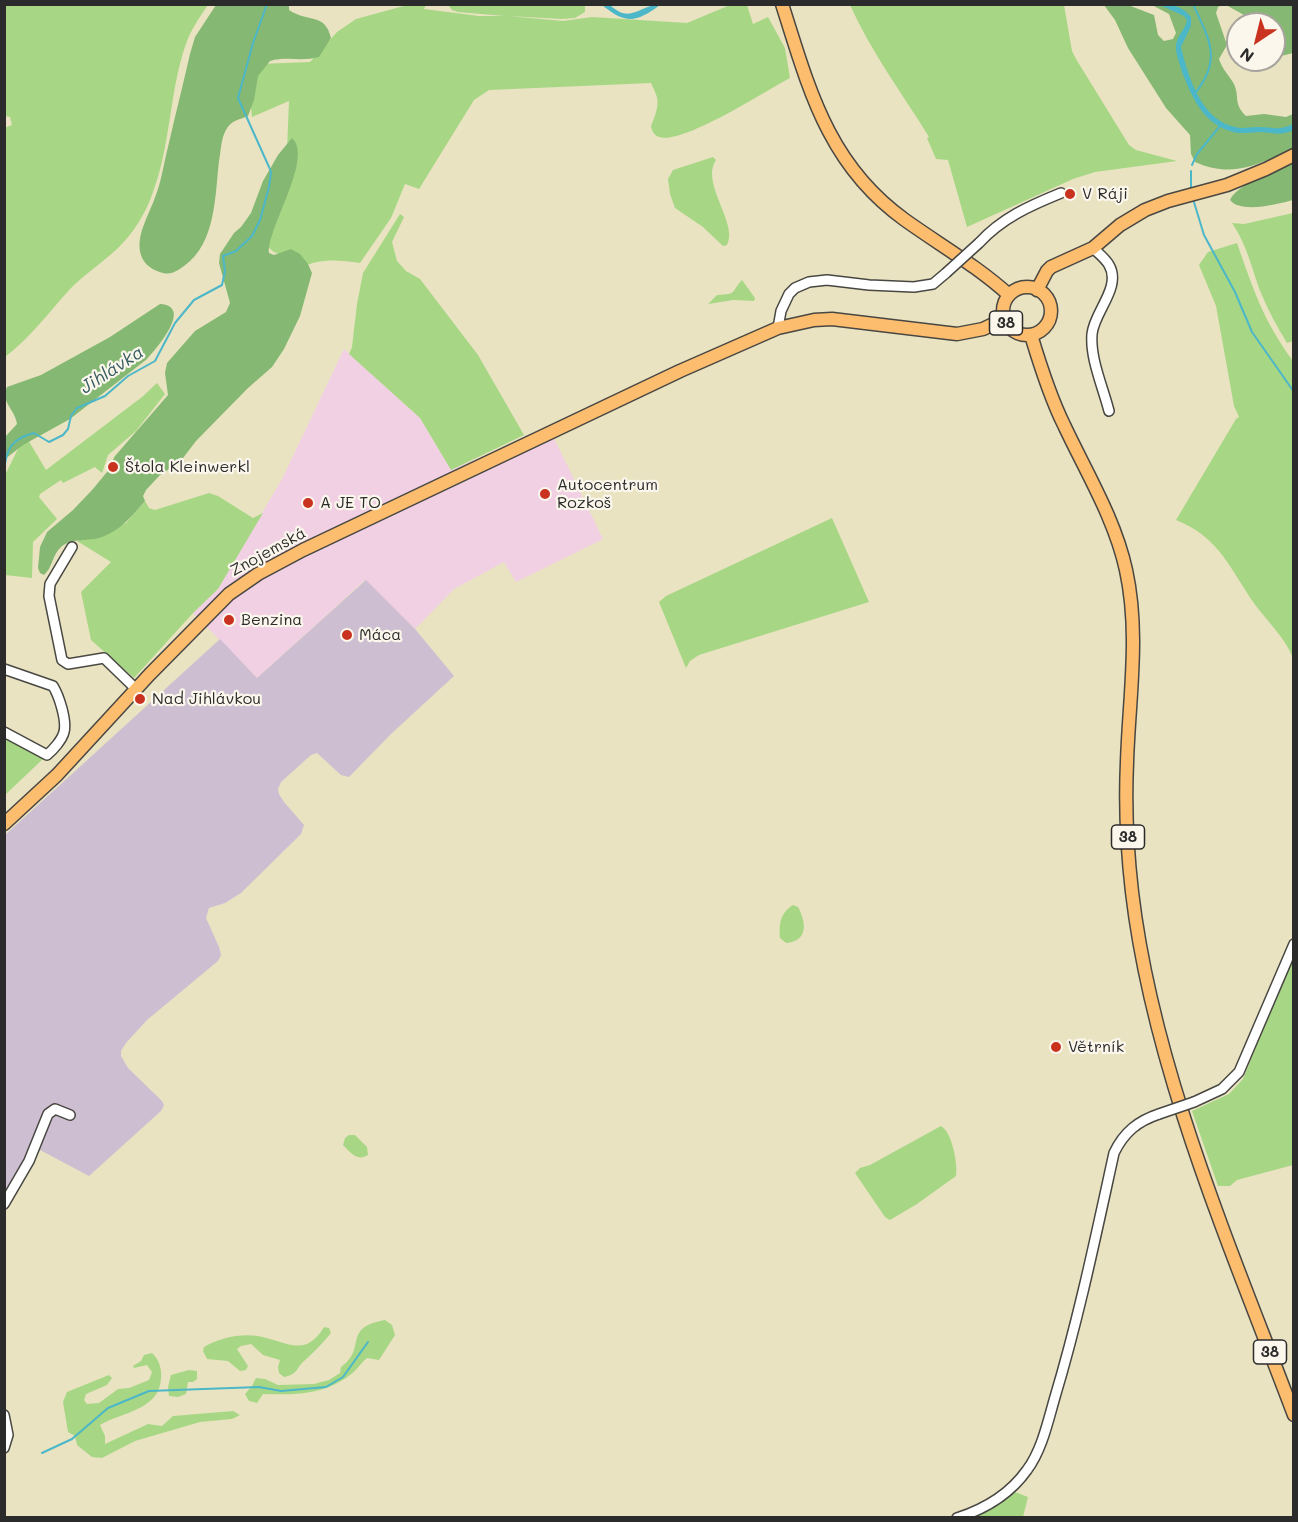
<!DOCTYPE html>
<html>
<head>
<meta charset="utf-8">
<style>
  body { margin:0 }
  #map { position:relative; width:1298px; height:1522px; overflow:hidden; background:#e9e3c2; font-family:Mali,sans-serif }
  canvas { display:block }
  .frame { position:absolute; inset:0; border:6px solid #2b2b2b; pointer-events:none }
  .north { position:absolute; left:1226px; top:12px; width:60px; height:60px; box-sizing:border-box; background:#fbf7ec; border:2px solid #a8a59f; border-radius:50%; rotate:215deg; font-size:16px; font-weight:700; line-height:24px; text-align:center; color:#2b2b2b }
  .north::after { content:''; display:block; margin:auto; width:21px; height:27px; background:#c8321e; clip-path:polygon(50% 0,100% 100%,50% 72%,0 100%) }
</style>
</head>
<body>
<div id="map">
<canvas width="1298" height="1522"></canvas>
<div class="frame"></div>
<div class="north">N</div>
</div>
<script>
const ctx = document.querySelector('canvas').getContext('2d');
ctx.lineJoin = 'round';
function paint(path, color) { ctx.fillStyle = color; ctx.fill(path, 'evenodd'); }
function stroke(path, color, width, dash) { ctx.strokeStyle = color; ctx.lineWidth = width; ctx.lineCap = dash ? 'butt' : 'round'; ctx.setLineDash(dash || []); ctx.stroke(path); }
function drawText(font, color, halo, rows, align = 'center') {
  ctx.font = font + ' Mali,sans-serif'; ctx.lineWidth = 4.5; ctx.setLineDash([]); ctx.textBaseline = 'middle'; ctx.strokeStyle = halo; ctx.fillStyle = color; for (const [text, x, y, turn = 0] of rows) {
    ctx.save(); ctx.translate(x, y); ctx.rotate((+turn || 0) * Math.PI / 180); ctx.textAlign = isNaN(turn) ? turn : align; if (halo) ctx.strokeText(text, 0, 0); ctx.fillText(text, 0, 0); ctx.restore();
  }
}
paint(new Path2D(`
  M344 349 420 418 451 470 549 428 603 539 516 582 504 562 454 589 415 629 365 580 257 678 193 613 218 589 283 477Z`), '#f1d0e4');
paint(new Path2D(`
  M366 580 415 629 454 676 391 734 349 777 341 775 317 753 311 755 281 782 278 789 279 794 284 802 304 825 301 834 241 893 225 903 209 908 206 918 219 947 221 955 218 961 147 1020 126 1043 121 1051V1056L128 1068 162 1101 164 1105 161 1111 89 1176 40 1150 5 1213V835L220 639 257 678Z`), '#cebed1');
paint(new Path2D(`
  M5 4 208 5C201 15 194 25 189 36 169 85 172 142 153 192 146 213 133 234 117 249 102 263 85 274 71 288 50 311 30 338 5 357L4 128 12 125 10 117 5 116Z
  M411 4 426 5 424 9 479 16H504L458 12 452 10 448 5H585V12L575 18 562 19 508 16 563 21 592 17 687 23 730 5H747L753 24 768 17 785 48 790 78C765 91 683 145 659 137 654 135 652 131 651 126 655 116 661 103 655 92 654 89 652 86 651 83L489 90 474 100 419 189 405 184 391 218 360 263C342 261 325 258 307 265L274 252 267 246 285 199 289 101 252 117 249 89 258 64 310 62 337 32 356 19Z
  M850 5H1064L1072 51 1076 59 1129 145 1136 150 1177 161 1095 172 1073 179 967 227 948 160 936 159 927 138 929 137C902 93 871 52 850 5Z
  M713 157 716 160C700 183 739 224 727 245L723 246 703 227 675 208 670 194 668 179 673 170Z
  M1293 213V341L1287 343C1277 327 1268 310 1261 293 1251 267 1248 247 1232 223L1244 224Z
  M400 214 404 217 392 242 397 261 406 271 420 279 478 355 524 435 451 470 420 418 349 354 352 347 357 304 363 273Z
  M1237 243C1253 289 1264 322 1293 361V658C1285 638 1269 623 1256 606 1231 571 1220 537 1176 520L1236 419 1239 417 1234 406 1216 306 1199 265 1208 252Z
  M742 280 755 298 754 301 733 300 708 304 717 295C738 294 730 293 742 280Z
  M157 383 165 394 136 431 108 455 102 473 95 467 63 483 61 480 40 494 39 497 57 519 33 542 32 578 5 575 4 477 20 445 27 438 46 470 142 397Z
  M209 493 218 496 253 518 263 513 218 589 193 613 134 678 91 640 81 592 111 562 77 541 126 523 145 501 149 508 155 510Z
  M832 518 869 602 699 655 690 661 686 668 659 602 666 596Z
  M5 734 44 758 5 795Z
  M793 905 798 907C806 922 809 941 786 943L780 938C779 924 780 913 793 905Z
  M1293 955V1165L1237 1180 1230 1186H1218L1192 1111 1229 1094 1243 1079Z
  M941 1126C952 1132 958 1164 956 1176L917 1204 890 1220 885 1217 855 1173 860 1168 870 1165Z
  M349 1135H355L367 1147 368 1155C357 1162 350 1152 343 1145L345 1138Z
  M385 1320 392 1325 395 1335 379 1360 367 1358C361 1363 357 1370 350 1375 324 1395 295 1395 263 1394L257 1403 249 1401 245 1394 252 1386 256 1378 265 1379 278 1385 314 1384 329 1380 340 1373 341 1367C368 1348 341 1328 385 1320Z
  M324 1327 329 1328 331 1333C322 1344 313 1353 303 1362 295 1370 298 1374 284 1377L279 1373 278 1367 280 1360 263 1355 251 1344 241 1346 237 1349 248 1366 246 1370 240 1371 228 1361 207 1359 203 1351 204 1347C218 1338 241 1333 258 1336 286 1341 305 1359 324 1327Z
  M152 1353C159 1359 162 1369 161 1379 159 1410 122 1412 100 1425L105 1436V1444L148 1424 162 1426 173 1416 233 1411 240 1415 232 1419 200 1422 135 1441 102 1458 92 1457 77 1445 75 1436 68 1432 63 1402 67 1392 109 1375 112 1378 107 1385 86 1394 84 1400 87 1404 99 1403 118 1389 129 1388 149 1380 152 1372 147 1365 134 1368 133 1366 141 1361 144 1355Z
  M189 1370 197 1371V1379L193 1382H188L186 1394 178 1397 169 1396 168 1387 171 1375Z
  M1015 1492 1028 1497 1023 1517 968 1518 1002 1502Z`), '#a7d785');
paint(new Path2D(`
  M216 5H289V10C308 23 325 12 331 38L319 57C301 62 287 56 270 61L258 76 254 100 248 116C239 120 231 120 226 130 221 138 221 151 219 161 215 195 216 244 184 266 177 271 171 275 163 273 140 267 136 250 142 230 146 217 153 205 157 192 162 178 164 162 168 147 175 116 183 85 190 54L195 37Z
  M1104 5H1128L1154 15 1158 35 1164 41 1173 39 1176 33 1169 14 1152 5H1223L1218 7 1216 13 1227 45 1219 59C1222 69 1229 75 1234 84 1240 98 1233 103 1246 116L1264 114 1286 117 1293 114V149C1258 164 1233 179 1195 162L1191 154 1190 135 1166 108 1128 48 1115 20Z
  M1226 5H1293V53L1281 56 1274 55V24H1252L1244 15Z
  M292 138C314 158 267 228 269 253L274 255 291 249 300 254 308 264 312 273 300 316 284 349 272 367 248 388 196 441 180 462 160 475 146 490 143 496 145 501C132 516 121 530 102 537 89 542 72 537 61 547 52 555 53 567 44 575L40 573 38 568 40 547 47 532 73 510 93 489 107 472 115 456 168 395 165 373 167 363 195 331 226 312 230 303 219 263 220 254 234 233 241 227 251 213 263 181 278 155Z
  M1293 162V200C1278 204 1241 214 1230 200 1238 183 1276 171 1293 162Z
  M160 304C194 306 156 349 147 359L70 419 23 445 5 459V437L17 424C15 409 0 402 7 387L41 375 110 337Z`), '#85b872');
paint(new Path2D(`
  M602 5H610C631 25 640 4 660 5 636 23 625 24 602 5Z
  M1160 5C1172 4 1183 7 1191 17V26L1181 47C1188 76 1201 120 1235 127 1242 129 1250 127 1258 127 1272 127 1280 131 1293 124V130C1282 136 1274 133 1262 132 1251 132 1240 135 1230 131 1202 122 1192 97 1182 72 1180 64 1175 53 1176 45 1177 35 1186 29 1187 20L1184 16Z`), '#4cb7c8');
stroke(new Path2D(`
  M1193 4C1208 38 1223 58 1196 92
  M1192 165 1197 154 1220 126
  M1191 191V171
  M1193 199 1204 235 1235 292 1252 332 1294 392
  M4 472C6 449 11 439 34 433L49 442 63 435 68 429 71 416 77 408 105 396 128 376 155 361 175 323 194 300 222 285 225 271 223 256 236 251 252 236 260 220 269 187 271 172 269 167 238 98 253 43 267 4
  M42 1453 72 1439 108 1408 149 1391 259 1387 281 1391 326 1387 343 1377 368 1342`), '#4cb7c8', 2);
const minor = new Path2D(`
  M979 243C1002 218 1029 206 1061 193
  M1093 248C1098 253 1105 258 1109 265 1122 287 1094 312 1092 334 1090 359 1103 387 1109 411
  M778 328 781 311 789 294 795 288 809 282 827 280 869 285 914 287 933 284 946 273
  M72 547 50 584 49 596 62 660 68 664 104 658 136 689
  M4 669 53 686C59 696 67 720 64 732 62 740 53 750 47 755L4 732
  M1194 1102 1222 1089 1239 1072 1294 944
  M4 1204 29 1161 48 1114 55 1109 70 1115
  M4 1415 8 1435 4 1448
  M957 1518C985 1509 1010 1494 1027 1470 1042 1450 1048 1421 1055 1397 1079 1317 1096 1235 1114 1153 1124 1132 1138 1121 1159 1114`);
const major = new Path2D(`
  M782 4C809 89 828 165 905 220 940 245 977 266 1009 295
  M1003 311a24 24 0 1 1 48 0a24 24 0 1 1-48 0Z
  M1037 290 1047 271 1051 267 1093 248 1120 225 1145 210 1168 201 1227 185 1266 169 1294 155
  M1031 335C1040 365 1050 397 1064 425 1086 472 1115 519 1126 570 1140 634 1129 698 1127 762 1125 805 1127 849 1132 892 1153 1070 1231 1248 1294 1415
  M4 824 57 775 150 674 229 594 258 574 303 550 680 371 778 328 814 320 832 319 957 334 983 329 1004 319`);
stroke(minor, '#484742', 12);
stroke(major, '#484742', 15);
stroke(minor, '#fff', 9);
stroke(major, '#fcbd6f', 12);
const minorBridge = new Path2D(`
  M946 273 979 243
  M1159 1114 1194 1102`);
stroke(minorBridge, '#484742', 12, []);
stroke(minorBridge, '#fff', 9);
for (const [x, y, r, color] of [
  [1070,194,6,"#c8321e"],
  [113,467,6,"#c8321e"],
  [545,494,6,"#c8321e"],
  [308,503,6,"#c8321e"],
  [229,620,6,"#c8321e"],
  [347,635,6,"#c8321e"],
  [140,699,6,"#c8321e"],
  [1056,1047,6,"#c8321e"]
]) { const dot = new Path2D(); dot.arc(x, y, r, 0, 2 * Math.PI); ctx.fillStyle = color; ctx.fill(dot); stroke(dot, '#fbf7ec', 2); }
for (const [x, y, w] of [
  [1006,323,33],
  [1128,837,33],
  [1270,1352,33]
]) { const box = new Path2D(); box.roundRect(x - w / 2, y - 12, w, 24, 4.5); ctx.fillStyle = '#fbf7ec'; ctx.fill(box); stroke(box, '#2b2b2b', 1.5); }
drawText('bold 15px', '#2b2b2b', null, [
  ["38",1006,323],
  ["38",1128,837],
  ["38",1270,1352]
]);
drawText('16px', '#2b2b2b', '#fbf7ec', [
  ["V Ráji",1082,194],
  ["Štola Kleinwerkl",125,467],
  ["Autocentrum",557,485],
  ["Rozkoš",557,503],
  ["A JE TO",320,503],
  ["Benzina",241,620],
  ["Máca",359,635],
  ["Nad Jihlávkou",152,699],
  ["Větrník",1068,1047]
], 'left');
drawText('16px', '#2b2b2b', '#fbf7ec', [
  ["Znojemská",268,552,-29]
]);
drawText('italic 18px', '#375c62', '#fbf7ec', [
  ["Jihlávka",112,370,-33]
]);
</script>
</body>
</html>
